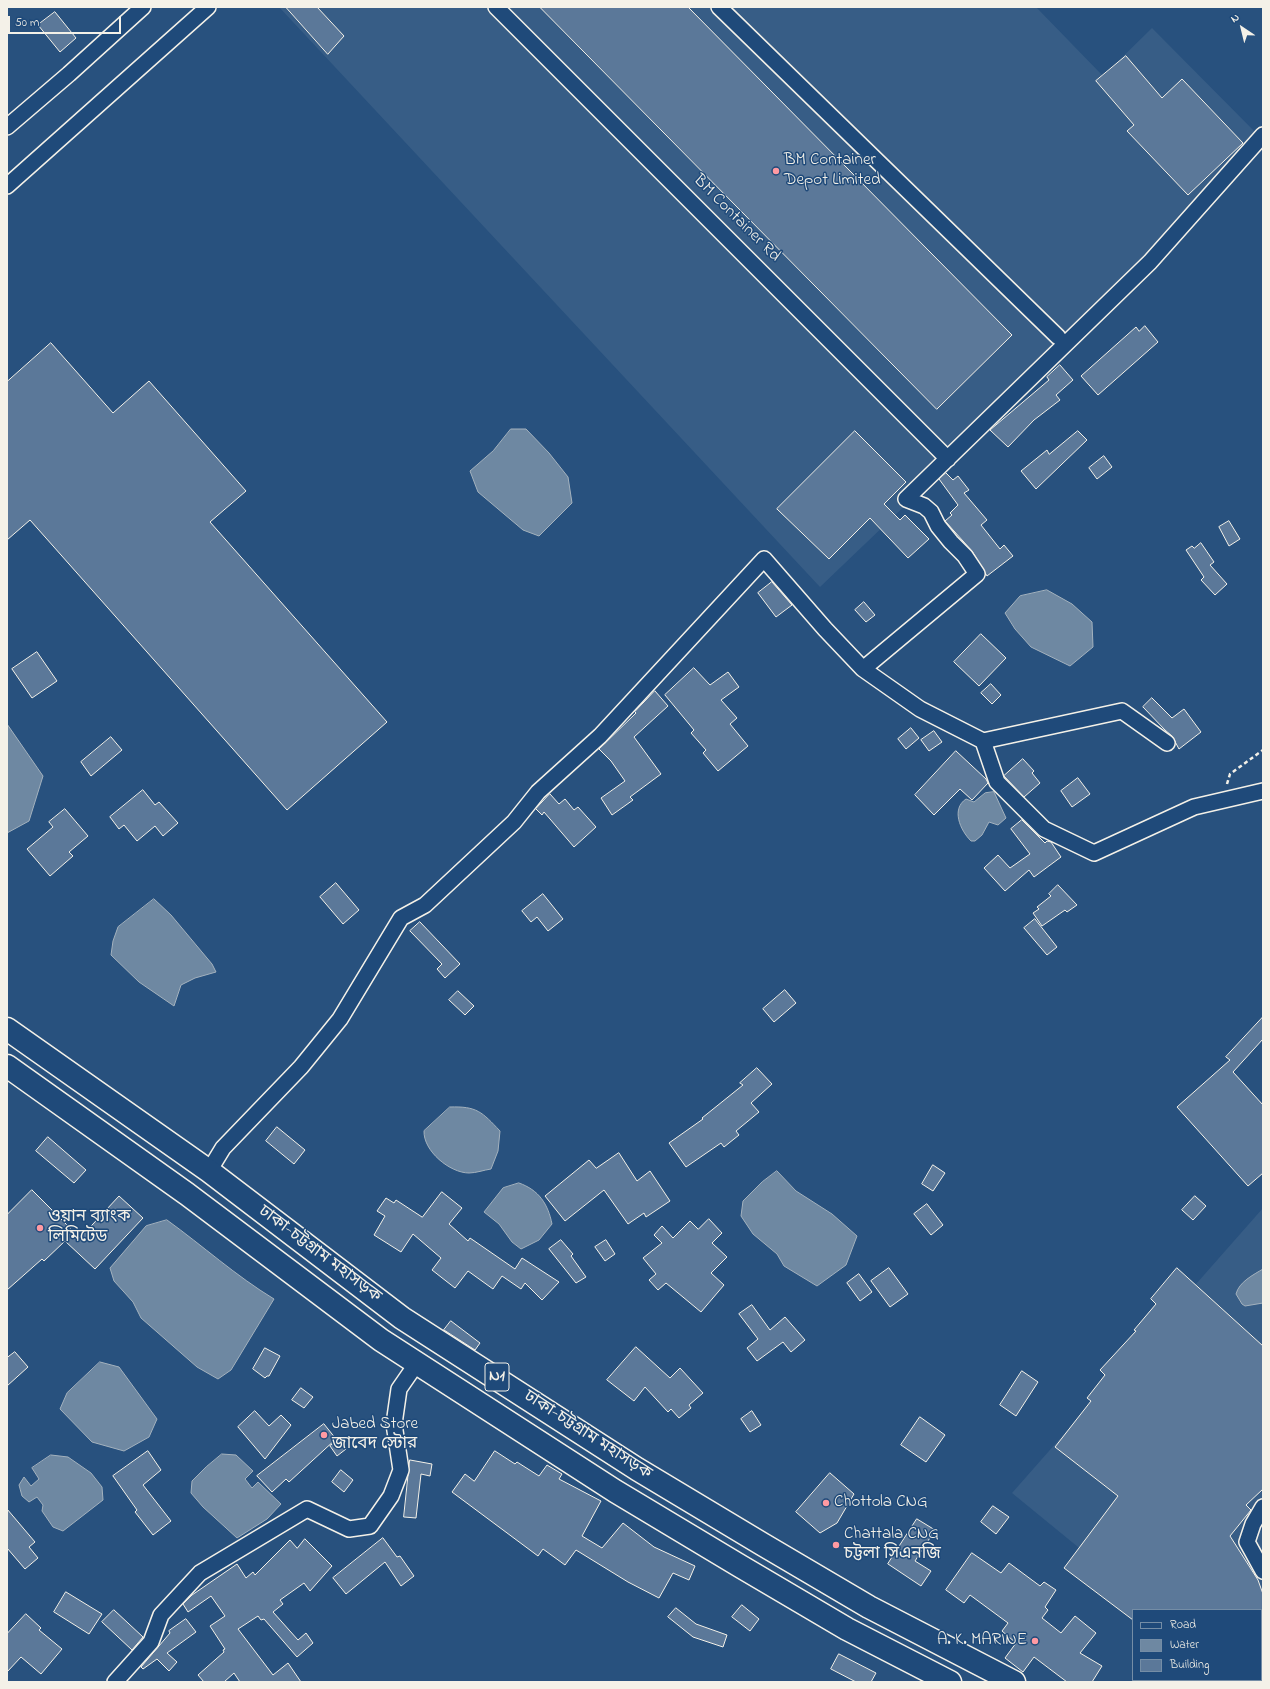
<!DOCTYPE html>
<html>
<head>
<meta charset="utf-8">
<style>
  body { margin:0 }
  #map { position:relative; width:1270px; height:1689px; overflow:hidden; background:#28517e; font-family:"Indie Flower",sans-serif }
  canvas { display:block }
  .frame { position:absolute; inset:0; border:8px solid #f4f1e8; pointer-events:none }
  .legend { position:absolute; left:1132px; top:1609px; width:130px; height:72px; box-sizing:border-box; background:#1f4a7a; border:1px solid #748da6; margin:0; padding:5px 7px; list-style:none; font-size:12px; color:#f4f1e8 }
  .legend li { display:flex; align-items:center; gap:8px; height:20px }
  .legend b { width:20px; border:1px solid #748da6 }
  .north { position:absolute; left:1222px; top:8px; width:40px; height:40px; -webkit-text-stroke:3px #1f4a7a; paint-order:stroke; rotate:325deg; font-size:11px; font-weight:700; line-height:16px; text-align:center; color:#f4f1e8 }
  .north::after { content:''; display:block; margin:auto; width:14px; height:18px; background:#f4f1e8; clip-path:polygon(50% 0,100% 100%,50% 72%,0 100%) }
  .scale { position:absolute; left:8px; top:16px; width:113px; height:18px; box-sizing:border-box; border:2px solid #f4f1e8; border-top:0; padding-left:5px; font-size:12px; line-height:14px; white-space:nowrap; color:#f4f1e8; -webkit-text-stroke:3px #1f4a7a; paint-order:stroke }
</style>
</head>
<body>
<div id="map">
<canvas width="1270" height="1689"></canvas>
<div class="frame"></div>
<ul class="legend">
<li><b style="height:5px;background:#1f4a7a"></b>Road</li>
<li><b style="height:11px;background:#6e88a2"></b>Water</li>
<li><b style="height:11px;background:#5b7899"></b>Building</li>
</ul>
<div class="north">N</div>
<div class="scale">50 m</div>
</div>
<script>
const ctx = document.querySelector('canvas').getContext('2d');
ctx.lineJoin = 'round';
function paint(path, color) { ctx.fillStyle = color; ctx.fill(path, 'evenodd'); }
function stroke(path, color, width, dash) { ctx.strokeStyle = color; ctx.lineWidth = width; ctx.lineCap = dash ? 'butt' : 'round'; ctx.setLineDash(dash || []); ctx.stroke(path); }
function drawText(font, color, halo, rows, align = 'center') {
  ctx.font = font + ' "Indie Flower","Noto Sans Bengali",sans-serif'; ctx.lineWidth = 3; ctx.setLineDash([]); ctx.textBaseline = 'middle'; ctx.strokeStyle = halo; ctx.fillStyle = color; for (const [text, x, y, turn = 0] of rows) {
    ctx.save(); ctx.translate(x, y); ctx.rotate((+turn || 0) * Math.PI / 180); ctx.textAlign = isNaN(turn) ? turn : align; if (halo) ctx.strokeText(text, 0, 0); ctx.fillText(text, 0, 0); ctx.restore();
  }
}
paint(new Path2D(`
  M279 7H1036L1103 76 1152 28 1262 139 1165 257 820 587Z
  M1263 1208V1499L1253 1513 1263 1534V1630L1261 1633V1610H1155L1012 1493Z`), '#375d86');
const water = new Path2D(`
  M511 429H526L549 453 568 477 572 503 539 536 523 530 478 492 470 471 493 451Z
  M1047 590 1072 604 1092 622 1093 647 1070 666 1031 647 1015 629 1005 613 1020 596Z
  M7 724 43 776 29 821 7 833Z
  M994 792 1006 818 998 825 989 822 982 835 975 841H971C960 830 951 809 966 799L974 802 985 793Z
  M154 899 171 915 212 964 216 972 195 978 181 985 174 1006 139 982 111 955 113 941 118 927Z
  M450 1107C477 1106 482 1112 500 1131L498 1151 491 1169C484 1170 476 1173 469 1173 450 1173 423 1151 424 1131Z
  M777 1171 796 1191 832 1214 857 1236 846 1265 817 1286 784 1266 777 1254 753 1234 741 1216 743 1201 762 1182Z
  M519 1183C539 1190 548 1204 552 1224L539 1240 521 1249 512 1242 499 1224 484 1212 503 1188Z
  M167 1220C203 1246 236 1276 274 1299L231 1370 218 1379 197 1367 141 1318 133 1302 114 1281 110 1268 146 1226Z
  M1263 1269V1303L1245 1306 1242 1304 1236 1294C1239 1282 1253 1275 1263 1269Z
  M100 1362 119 1367 157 1419 149 1437 124 1451 92 1442 60 1409 67 1393Z
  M222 1454 236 1455 253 1471 245 1479 252 1488 258 1482 281 1504 267 1519 237 1538 203 1507 191 1493 192 1481 206 1467Z
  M51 1455 68 1457 91 1473 102 1487 103 1500 63 1531 53 1527 42 1511 43 1505 37 1497 29 1502 22 1496 19 1485 24 1477 31 1486 39 1479 32 1468Z`);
paint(water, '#6e88a2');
stroke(water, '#a4b2be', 1);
const building = new Path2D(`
  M286 7H317L344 36 328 54Z
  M540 7H688L1012 335 937 409Z
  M55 12 76 38 60 52 38 25Z
  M1126 56 1162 98 1182 79 1243 143 1188 195 1127 131 1134 125 1096 81Z
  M1145 326 1158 342 1098 395 1081 376 1136 327 1139 331Z
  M51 343 113 413 149 381 246 491 210 522 387 722 287 810 30 520 7 540V382Z
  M1060 365 1073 380 1056 395 1060 400 1034 420 1008 447 990 430 1049 380 1047 377Z
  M855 431 906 482 884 504 900 520 905 515 929 539 908 558 870 518 829 559 777 509Z
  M1078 431 1087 440 1036 489 1021 471 1047 450 1049 454Z
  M1104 456 1112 467 1097 479 1089 468Z
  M946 473 953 480 958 476 969 490 964 493 987 520 981 525 1000 549 1004 545 1013 556 987 576 972 551 945 521 952 515 950 513 958 505 939 479Z
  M1229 521 1240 539 1229 546 1219 527Z
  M1201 543 1214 562 1210 565 1227 584 1215 595 1201 580 1204 577 1186 550 1192 546 1194 548Z
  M772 582 792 605 776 617 758 593Z
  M864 602 875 615 866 622 855 610Z
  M981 634 1006 658 979 686 954 662Z
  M37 652 57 681 32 698 12 669Z
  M694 668 710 685 728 672 739 687 721 700 737 718 730 724 748 746 718 771 703 753 706 750 691 733 694 730 665 695Z
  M991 684 1001 695 992 704 981 693Z
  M655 691 668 706 634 737 661 774 630 797 633 800 612 815 601 798 625 781 611 761 599 749 636 713 635 712Z
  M1152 698 1172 718 1184 709 1201 732 1179 749 1172 736 1165 730 1143 707Z
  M911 728 919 738 906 749 898 739Z
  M934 731 942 742 929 751 921 740Z
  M111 737 122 750 91 776 81 762Z
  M956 751 986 779 988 783 972 800 960 789 934 815 915 795Z
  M1023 759 1034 771 1032 773 1040 783 1024 797 1004 776Z
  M1078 778 1090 794 1072 807 1061 791Z
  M143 790 155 805 159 802 178 823 163 836 155 826 137 841 124 825 119 829 110 817Z
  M550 794 559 804 565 799 574 810 578 807 596 827 574 847 544 812 542 815 536 809Z
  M65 809 88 836 69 852 73 856 50 876 27 849 53 827 49 822Z
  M1022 820 1045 843 1047 841 1051 842 1061 857 1034 877 1029 870 1005 891 984 868 998 855 1010 868 1030 854 1011 829Z
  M336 883 359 910 343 924 320 897Z
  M1058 885 1077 905 1067 912 1065 910 1042 926 1033 913 1039 909 1037 907 1051 896 1049 894Z
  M543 894 563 919 548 931 537 917 531 922 522 911Z
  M1035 919 1057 947 1047 955 1024 928Z
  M420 922 460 964 445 978 437 969 442 964 410 931Z
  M785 990 796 1003 774 1022 763 1009Z
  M458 991 474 1006 465 1015 449 1000Z
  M1263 1017V1039L1233 1072 1263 1105V1173L1248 1186 1177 1107 1230 1060 1226 1057Z
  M757 1068 772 1084 751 1103 759 1112 736 1131 739 1135 724 1147 721 1143 686 1167 669 1143 703 1119 702 1118 743 1085 740 1083Z
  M277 1127 305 1150 294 1164 266 1141Z
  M48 1137 86 1170 74 1183 36 1151Z
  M619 1153 637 1181 650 1171 670 1201 646 1217 644 1213 628 1224 604 1190 565 1221 545 1196 589 1160 596 1168Z
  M933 1165 945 1173 933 1191 922 1184Z
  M32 1190 80 1238 119 1196 143 1218 95 1269 65 1241 44 1261 42 1259 7 1290V1215Z
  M442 1192 462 1208 449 1224 468 1241 470 1238 515 1269 522 1258 559 1282 542 1300 525 1283 521 1289 502 1276 493 1289 468 1271 455 1288 432 1270 441 1258 413 1234 401 1252 374 1235 385 1216 377 1211 386 1198 394 1203 396 1200 422 1217Z
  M1195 1196 1206 1206 1193 1220 1182 1210Z
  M927 1204 943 1225 931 1235 914 1214Z
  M709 1219 722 1233 712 1243 727 1257 711 1273 724 1285 701 1312 666 1283 658 1290 649 1280 656 1274 643 1258 662 1243 654 1235 662 1226 673 1238 690 1221 698 1229Z
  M561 1240 573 1254 571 1256 586 1277 576 1283 549 1249Z
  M606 1240 615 1254 605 1261 595 1247Z
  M889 1268 908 1294 890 1307 871 1281Z
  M1177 1268 1263 1346V1489L1246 1505 1251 1510 1230 1536 1258 1580 1263 1594V1610H1133V1620L1064 1568 1118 1496 1055 1447 1091 1401 1087 1398 1105 1375 1100 1370 1136 1331 1134 1330 1156 1304 1151 1299Z
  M859 1274 872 1292 860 1301 847 1283Z
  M752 1305 770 1330 785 1317 805 1340 791 1352 783 1342 757 1361 747 1348 758 1339 739 1314Z
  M451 1321 480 1343 475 1350 444 1330Z
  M636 1347 670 1378 680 1368 703 1393 689 1405 691 1408 679 1418 671 1409 668 1412 645 1387 634 1401 607 1380Z
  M265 1348 280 1356 269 1376H267L265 1378 253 1369Z
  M15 1352 28 1367 7 1386V1358Z
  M1022 1371 1038 1382 1016 1416 1000 1405Z
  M301 1388 313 1397 304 1408 292 1400Z
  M255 1411 269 1426 281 1415 291 1425 265 1459 238 1427Z
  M752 1411 761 1425 750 1432 741 1419Z
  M920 1417 945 1435 926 1462 901 1445Z
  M324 1424 336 1439 289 1482 286 1479 272 1492 257 1476Z
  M340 1439 346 1449 337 1456 330 1446Z
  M148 1451 161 1470 143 1485 171 1521 153 1535 135 1512 137 1510 113 1476Z
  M495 1451 515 1464 517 1462 539 1476 547 1465 562 1474 559 1479 601 1501 582 1536 602 1548 623 1523 654 1547 695 1566 689 1580 673 1573 659 1598 628 1582 576 1550 565 1565 543 1549 538 1556 452 1492 465 1474 474 1481Z
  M410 1460 432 1464 430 1476 421 1474 416 1518 404 1517Z
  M341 1470 353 1480 344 1492 332 1482Z
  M830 1473 854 1494 837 1523 820 1533 796 1512Z
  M993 1506 1009 1517 996 1534 981 1522Z
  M7 1509 35 1542 29 1547 38 1558 25 1569 7 1548Z
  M917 1519 935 1530 915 1561 931 1571 921 1586 888 1564Z
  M383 1538 397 1557 400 1556 414 1576 401 1586 385 1562 346 1594 333 1578Z
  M305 1539 332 1566 310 1591 304 1583 280 1600 283 1604 273 1612 298 1640 306 1633 313 1643 297 1657 264 1619 261 1620 258 1616 238 1629 273 1675 288 1663 301 1682H240L234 1673 224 1682H204L198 1675 224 1652 223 1650 225 1649 210 1626 225 1616 211 1596 188 1612 183 1604 192 1595 237 1564 246 1578 253 1572 255 1575 290 1540 297 1548Z
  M972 1553 1001 1573 1009 1563 1040 1586 1044 1582 1056 1590 1045 1607 1048 1610 1042 1618 1061 1633 1075 1616 1096 1633 1080 1653 1102 1666 1092 1682H1067L1034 1657 1023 1672 1005 1658 1016 1643 1002 1631 1008 1623 970 1595 964 1603 946 1590Z
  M66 1592 102 1614 89 1634 54 1612Z
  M742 1605 759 1619 750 1631 732 1617Z
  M676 1608 696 1624 727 1635 723 1647 693 1637 668 1617Z
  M114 1610 143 1637 132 1650 102 1622Z
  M26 1614 41 1628 39 1630 62 1649 41 1674 21 1657 7 1672V1634Z
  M186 1619 196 1632 167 1653 177 1662 169 1671 157 1659 143 1669 141 1667 170 1633 169 1631Z
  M839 1654 876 1673 871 1682H856L831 1669Z`);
paint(building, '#5b7899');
stroke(building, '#f4f1e8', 1);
const minor = new Path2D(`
  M496 7 948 459
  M719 7 1058 337
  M7 127 69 74 143 7
  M7 186 208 7
  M863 669 920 709 983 741
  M1167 743 1122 711 983 741 997 782 1044 829 1094 853 1194 807 1263 791
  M209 1171 223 1148 301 1067 340 1019 401 918 425 905 514 822 538 792 600 736 764 559 825 629 863 669 977 574 965 556 951 542 938 526 931 512 924 506 906 499 1150 262 1263 135
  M1263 1507 1253 1524 1247 1542 1263 1571
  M1261 1650 1263 1647
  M115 1682 151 1642 161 1615 200 1573 307 1509 349 1529 370 1526 391 1496 401 1470 394 1424 399 1389 417 1363
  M1240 1682 1241 1680`);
const highway = new Path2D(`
  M7 1029 209 1171 402 1318 637 1469 762 1544 869 1607 1014 1682
  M7 1066 187 1194 381 1340 615 1491 740 1566 847 1629 950 1682`);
stroke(minor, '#f4f1e8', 18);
stroke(highway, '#f4f1e8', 25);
stroke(new Path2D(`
  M1227 784 1230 774 1263 750`), '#f4f1e8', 2.5, [4, 3]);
stroke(minor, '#1f4a7a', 15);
stroke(highway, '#1f4a7a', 22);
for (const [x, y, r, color] of [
  [776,171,4,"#ff9aa2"],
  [40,1228,4,"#ff9aa2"],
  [324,1435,4,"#ff9aa2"],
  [826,1503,4,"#ff9aa2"],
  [836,1545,4,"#ff9aa2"],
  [1035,1641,4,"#ff9aa2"]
]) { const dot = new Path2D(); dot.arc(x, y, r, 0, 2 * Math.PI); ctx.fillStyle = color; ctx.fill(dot); stroke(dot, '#1f4a7a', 1.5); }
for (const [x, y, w] of [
  [497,1377,24]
]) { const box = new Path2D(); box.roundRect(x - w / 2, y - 14, w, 28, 3); ctx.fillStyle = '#1f4a7a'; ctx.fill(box); stroke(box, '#f4f1e8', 1); }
drawText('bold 16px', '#f4f1e8', null, [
  ["N1",497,1377]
]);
drawText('17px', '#f4f1e8', '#1f4a7a', [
  ["BM Container",784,161],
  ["Depot Limited",784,181],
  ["ওয়ান ব্যাংক",48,1218],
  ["লিমিটেড",48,1238],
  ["Jabed Store",332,1425],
  ["জাবেদ স্টোর",332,1445],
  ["Chottola CNG",834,1503],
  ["Chattala CNG",844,1535],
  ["চট্টলা সিএনজি",844,1555],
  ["A. K. MARINE",1027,1641,"right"]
], 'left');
drawText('17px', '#f4f1e8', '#1f4a7a', [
  ["BM Container Rd",736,219,45],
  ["ঢাকা-চট্টগ্রাম মহাসড়ক",319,1255,37],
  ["ঢাকা-চট্টগ্রাম মহাসড়ক",587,1436,33]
]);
</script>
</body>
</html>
